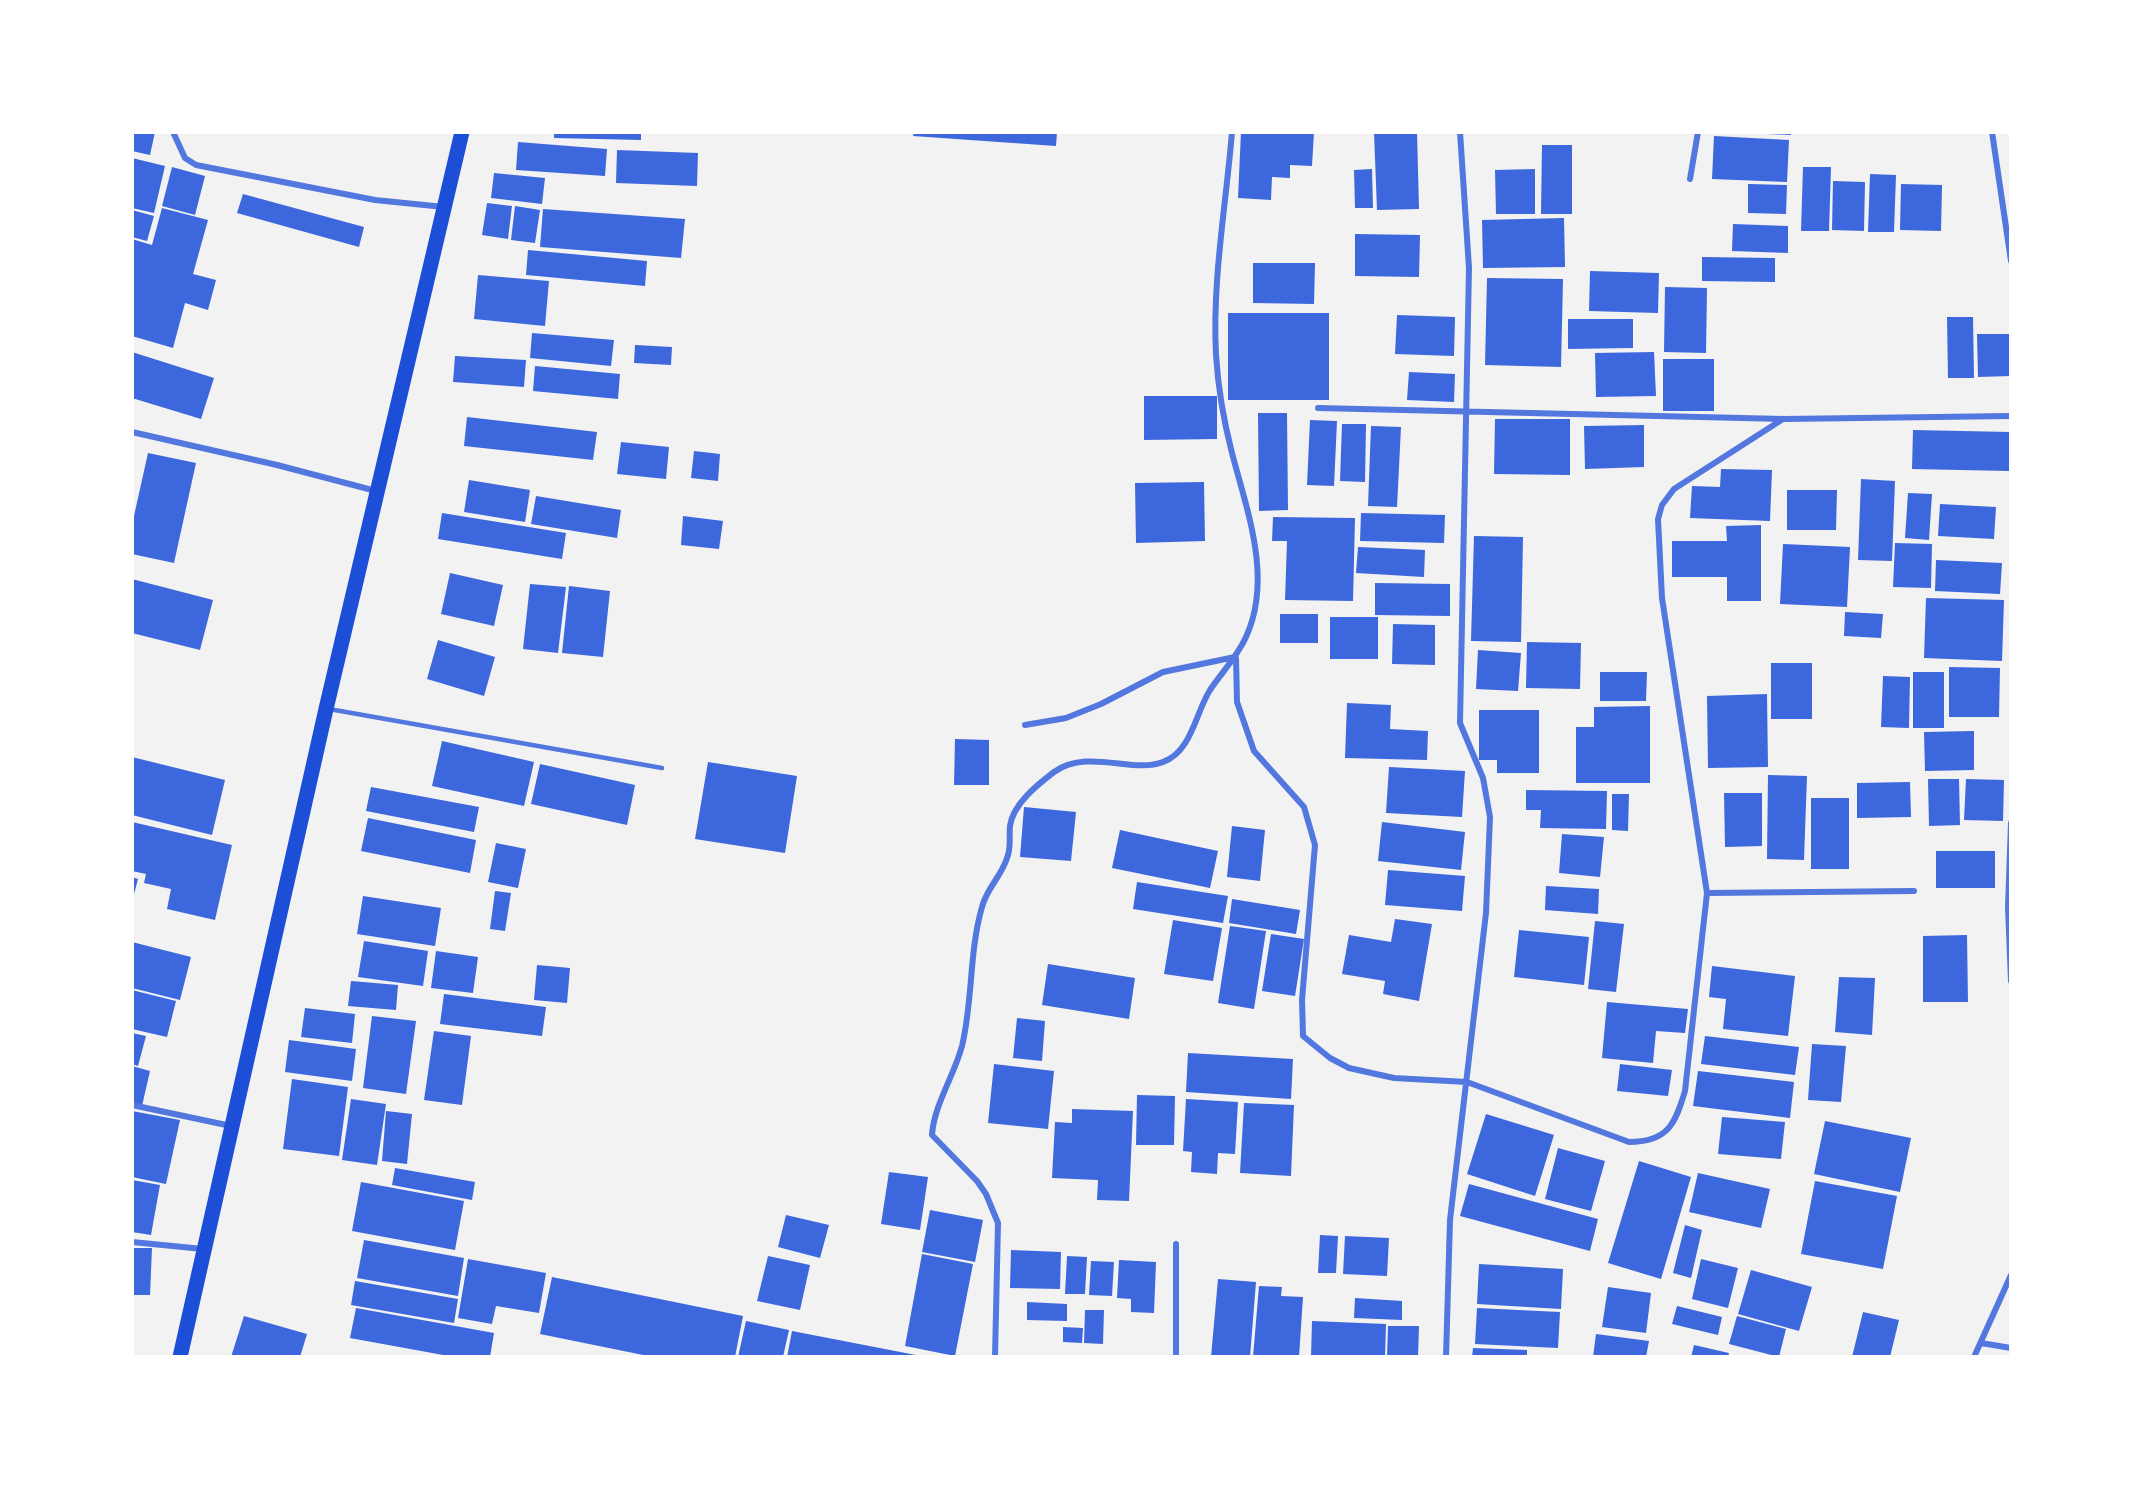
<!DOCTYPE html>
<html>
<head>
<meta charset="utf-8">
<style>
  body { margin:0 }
  #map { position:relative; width:2143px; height:1489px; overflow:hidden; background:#f2f2f2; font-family:Cabin,sans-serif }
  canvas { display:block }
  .frame { position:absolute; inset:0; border:134px solid #fff; pointer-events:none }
</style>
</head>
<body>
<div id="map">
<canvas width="2143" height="1489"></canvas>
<div class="frame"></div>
</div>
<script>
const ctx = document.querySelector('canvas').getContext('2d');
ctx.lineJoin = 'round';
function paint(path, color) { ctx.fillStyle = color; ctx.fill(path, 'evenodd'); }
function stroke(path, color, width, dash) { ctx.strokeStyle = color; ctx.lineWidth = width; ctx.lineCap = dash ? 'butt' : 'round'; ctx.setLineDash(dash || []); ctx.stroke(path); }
paint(new Path2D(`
  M132 132H155L150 155 132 151Z
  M554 132H641V140L554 138Z
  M914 132H1057L1056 146 913 136Z
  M1241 132H1314L1312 166 1290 165V178L1272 177 1271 200 1238 198Z
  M1374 132H1417L1419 209 1377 210Z
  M1766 132H1791V135L1766 134Z
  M1714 136 1789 140 1787 182 1712 179Z
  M518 142 607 149 605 176 516 170Z
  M1542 145H1572V214H1541Z
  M617 150 698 153 697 186 616 183Z
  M132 158 165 166 154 213 132 208Z
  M172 167 205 176 195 215 162 206Z
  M1803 167H1831L1829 231H1801Z
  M1372 169 1373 208H1355L1354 170Z
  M1535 169V214H1496L1495 170Z
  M494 173 545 178 542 204 491 198Z
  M1870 174 1896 175 1894 232H1868Z
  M1833 181 1865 182 1864 231 1832 230Z
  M1748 184 1787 185 1786 214 1748 213Z
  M1901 184 1942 185 1941 231 1900 230Z
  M243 194 364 227 359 247 237 213Z
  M487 203 512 206 508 239 482 235Z
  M515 206 540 210 535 243 511 240Z
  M162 208 208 220 193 274 216 280 208 310 185 303 173 348 132 336V239L152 245Z
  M543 209 685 219 681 258 540 247Z
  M132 210 154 216 147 241 132 237Z
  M1564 218 1565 267 1483 268 1482 220Z
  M1733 224 1788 226V253L1732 251Z
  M1355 234 1420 235 1419 277 1355 276Z
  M528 250 647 261 645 286 526 275Z
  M1702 257 1775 258V282L1702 281Z
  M1253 263H1315L1314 304 1253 303Z
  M1590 271 1659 273 1658 313 1589 311Z
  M478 275 549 281 545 326 474 319Z
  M1487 278 1563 279 1561 367 1485 365Z
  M1665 287 1707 288 1706 353 1664 352Z
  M1228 313H1329V400H1228Z
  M1397 315 1455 317 1454 356 1395 354Z
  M1947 317H1973L1974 378H1948Z
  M1568 319H1633V348L1568 349Z
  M532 333 614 340 611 366 530 358Z
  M1977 334H2010L2011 376 1978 377Z
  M635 345 672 347 671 365 634 363Z
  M132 352 214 378 201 419 132 398Z
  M1654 352 1656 396 1596 397 1595 353Z
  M455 356 526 360 524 387 453 382Z
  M1663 359H1714V411H1663Z
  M535 366 620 374 618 399 533 391Z
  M1409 372 1455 374 1454 402 1407 400Z
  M1144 396H1217V439L1144 440Z
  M1258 413H1287L1288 510 1259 511Z
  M467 417 597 432 593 460 464 446Z
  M1495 419H1570V475L1494 474Z
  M1310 420 1337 421 1334 486 1307 485Z
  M1342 424H1366L1365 482 1340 481Z
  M1644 425V467L1585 469 1584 426Z
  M1371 426 1401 427 1397 507 1368 506Z
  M1913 430 2010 432 2009 471 1912 469Z
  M621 442 669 447 666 479 617 474Z
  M694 451 720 454 718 481 691 478Z
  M148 453 196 463 174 563 132 554V525Z
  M1721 469 1772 470 1770 521 1690 518 1692 486 1720 487Z
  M1861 479 1895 481 1892 561 1858 560Z
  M469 480 530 490 525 522 464 512Z
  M1204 482 1205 541 1136 543 1135 483Z
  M1787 490H1837L1836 530H1787Z
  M1908 493 1932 494 1929 540 1905 538Z
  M536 496 621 510 617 538 531 524Z
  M1940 504 1996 507 1994 539 1938 536Z
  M442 513 566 533 562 559 438 539Z
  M1361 513 1445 515 1444 543 1360 541Z
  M683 516 723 521 719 549 681 545Z
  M1273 517 1355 518 1353 601 1285 600 1287 541H1272Z
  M1761 525V601H1727V577H1672V541H1727L1726 526Z
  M1474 536 1523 537 1521 642 1471 641Z
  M1895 543 1932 544 1931 588 1893 587Z
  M1783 544 1850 547 1847 607 1780 604Z
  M1358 547 1425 550 1424 577 1356 573Z
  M1936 560 2002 563 2000 594 1935 591Z
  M450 573 503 585 494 626 441 614Z
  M132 579 213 600 200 650 132 633Z
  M1375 583 1450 584V616L1375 615Z
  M530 584 566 587 558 653 523 649Z
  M569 586 610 591 603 657 562 653Z
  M1926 598 2004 600 2002 661 1924 658Z
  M1845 612 1883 614 1881 638 1844 636Z
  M1280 614H1318V643H1280Z
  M1330 617H1378V659H1330Z
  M1393 624 1435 625V665L1392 664Z
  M438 640 495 657 484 696 427 679Z
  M1527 642 1581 643 1580 689 1526 688Z
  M1478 650 1521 653 1518 691 1476 689Z
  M1771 663H1812V719H1771Z
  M1949 667 2000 668 1999 717H1949Z
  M1600 672H1647L1646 701H1600Z
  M1913 672H1944V728H1913Z
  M1883 676 1910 677 1909 728 1881 727Z
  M1767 694 1768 767 1708 768 1707 696Z
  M1347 703 1391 705 1390 729 1428 731 1427 760 1345 758Z
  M1650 706V783H1576V727H1594V707Z
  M1479 710H1539V773H1497V760H1479Z
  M1974 731V770L1925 771 1924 732Z
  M955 739 989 740V785H954Z
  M442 741 534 762 524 806 432 786Z
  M132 757 225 780 212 835 132 815Z
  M708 762 797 776 785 853 695 839Z
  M540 764 635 785 627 825 531 804Z
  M1389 767 1465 771 1462 817 1386 813Z
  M1768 775 1807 776 1804 860 1767 859Z
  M1928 779H1959L1960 825 1929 826Z
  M1966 779 2004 780 2003 821 1964 820Z
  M1910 782 1911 817 1857 818V783Z
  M371 787 479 807 474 832 366 811Z
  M1526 790 1607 791 1606 829 1540 828 1541 810H1526Z
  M1724 793H1762V846L1725 847Z
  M1612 794H1629L1628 831 1612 830Z
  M1811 798H1849V869H1811Z
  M1024 807 1076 812 1071 861 1020 857Z
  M368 818 476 840 470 873 361 851Z
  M132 822 232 845 215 920 167 909 171 889 144 883 146 874 132 871Z
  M1382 822 1465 832 1461 870 1378 861Z
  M1232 826 1265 830 1260 881 1227 877Z
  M1120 830 1218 851 1210 888 1112 868Z
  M1562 834 1604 837 1600 877 1559 873Z
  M496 843 526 849 518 888 488 882Z
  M1936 851H1995V888H1936Z
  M1388 870 1465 876 1462 911 1385 905Z
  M132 877 138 879 133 898H132Z
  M1137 882 1228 896 1223 923 1133 909Z
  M1546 886 1599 889 1598 914 1545 910Z
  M495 891 511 893 505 931 490 929Z
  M363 896 441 908 435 946 357 934Z
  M1232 899 1300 910 1296 934 1229 923Z
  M1395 919 1432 924 1419 1001 1383 994 1385 981 1342 974 1349 935 1391 942Z
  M1173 920 1222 928 1213 981 1164 974Z
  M1595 921 1624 924 1616 992 1588 989Z
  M1230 926 1266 931 1254 1009 1218 1003Z
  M1519 930 1589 937 1584 985 1514 977Z
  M1271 934 1304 939 1295 996 1262 991Z
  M1967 935 1968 1002H1923V936Z
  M364 941 428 951 423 986 358 977Z
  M132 942 191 957 180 1000 132 988Z
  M436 951 478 957 473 993 431 988Z
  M1048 964 1135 978 1129 1019 1042 1005Z
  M537 965 570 968 567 1003 534 1000Z
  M1712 966 1795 976 1788 1036 1723 1029 1726 999 1709 997Z
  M1839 977 1875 978 1872 1035 1835 1032Z
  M351 981 398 985 396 1010 348 1006Z
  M132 990 176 1001 167 1037 132 1029Z
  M444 994 546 1007 542 1036 440 1024Z
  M1607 1002 1688 1009 1685 1033 1656 1031 1653 1063 1602 1058Z
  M305 1008 355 1014 352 1043 301 1037Z
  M372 1016 416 1021 406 1094 363 1088Z
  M1017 1018 1045 1021 1042 1061 1013 1058Z
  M434 1031 471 1036 462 1105 424 1100Z
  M132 1033 146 1036 138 1066 132 1064Z
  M1705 1036 1799 1047 1795 1075 1701 1064Z
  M289 1040 356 1049 352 1081 285 1072Z
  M1812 1044 1846 1046 1841 1102 1808 1100Z
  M1188 1053 1293 1059 1291 1099 1186 1092Z
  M994 1064 1054 1071 1048 1129 988 1123Z
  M1620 1064 1672 1070 1668 1096 1617 1091Z
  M132 1066 150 1071 142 1106 132 1104Z
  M1698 1071 1794 1082 1790 1118 1693 1106Z
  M292 1079 348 1087 339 1156 283 1149Z
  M1137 1095 1175 1096 1174 1145H1136Z
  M351 1099 386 1104 377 1165 342 1160Z
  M1186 1099 1238 1102 1235 1154 1218 1153 1217 1174 1191 1172 1192 1152 1183 1151Z
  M1244 1103 1294 1105 1291 1176 1240 1173Z
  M1072 1109 1133 1111 1129 1201 1097 1200 1098 1180 1052 1178 1055 1122 1072 1123Z
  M132 1111 180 1120 166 1184 132 1177Z
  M386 1111 412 1114 407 1164 382 1161Z
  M1486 1114 1554 1135 1535 1196 1467 1174Z
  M1722 1117 1785 1122 1781 1159 1718 1154Z
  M1825 1121 1911 1138 1900 1192 1814 1174Z
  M1558 1148 1605 1161 1591 1211 1545 1199Z
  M1639 1161 1691 1177 1661 1279 1608 1263Z
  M395 1168 475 1182 472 1200 392 1185Z
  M889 1172 928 1177 920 1230 881 1224Z
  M1698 1173 1770 1189 1761 1228 1689 1212Z
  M132 1180 160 1185 151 1235 132 1232Z
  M1815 1181 1897 1196 1883 1269 1801 1254Z
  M361 1182 464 1201 455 1250 352 1231Z
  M1469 1184 1598 1219 1590 1251 1460 1216Z
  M930 1210 983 1220 975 1262 922 1252Z
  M786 1215 829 1225 820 1258 778 1247Z
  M1685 1225 1702 1230 1691 1278 1673 1273Z
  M1320 1235 1338 1236 1336 1273H1318Z
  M1345 1236 1389 1238 1387 1276 1343 1274Z
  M364 1240 464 1258 458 1296 357 1278Z
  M132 1248H152L150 1295H132Z
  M1011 1250 1061 1252 1060 1289 1010 1288Z
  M922 1254 973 1264 955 1356 905 1346Z
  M768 1256 810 1265 800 1310 757 1301Z
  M1067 1256 1087 1257 1085 1294H1065Z
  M468 1259 546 1273 539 1313 496 1306 492 1324 458 1318Z
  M1701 1259 1738 1268 1728 1308 1692 1299Z
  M1119 1260 1156 1262 1154 1313 1131 1312V1299L1117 1298Z
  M1091 1261 1114 1262 1112 1296 1089 1295Z
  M1479 1264 1563 1269 1561 1309 1477 1304Z
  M1751 1270 1812 1287 1799 1331 1738 1314Z
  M552 1277 743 1316 735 1357H653L540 1334Z
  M1218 1279 1256 1282 1250 1357H1211Z
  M355 1281 458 1299 454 1323 351 1305Z
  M1259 1286 1282 1287 1281 1296 1303 1297 1299 1357H1253Z
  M1608 1287 1651 1293 1646 1333 1602 1327Z
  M1355 1298 1402 1301V1320L1354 1318Z
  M1027 1302 1067 1304V1321L1027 1320Z
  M1677 1306 1722 1317 1718 1335 1672 1324Z
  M356 1308 494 1333 490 1357H454L350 1338Z
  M1477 1308 1560 1312 1558 1348 1475 1344Z
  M1085 1310H1104L1103 1344 1084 1343Z
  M1863 1312 1899 1320 1890 1357H1852Z
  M244 1316 307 1334 300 1357H231Z
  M1737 1316 1786 1329 1779 1357 1729 1344Z
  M746 1321 789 1330 783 1357H738Z
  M1312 1321 1386 1324 1385 1357H1311Z
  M1388 1326H1419L1418 1357H1387Z
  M1063 1327 1083 1328 1082 1343 1063 1342Z
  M792 1331 921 1356V1357H787Z
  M1596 1334 1649 1341 1646 1357H1593Z
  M1694 1345 1729 1353 1728 1357H1691Z
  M1473 1348 1527 1350V1357H1472Z`), '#3d67dc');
stroke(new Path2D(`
  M329 709 662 768`), '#5277de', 4.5);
stroke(new Path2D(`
  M173 132 185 158 196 165 375 200 444 207
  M1992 132 2011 261
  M1690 179 1698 132
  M1318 408 1784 419 2011 416
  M132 432 277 465 376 491
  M1236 658 1237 702 1254 751 1304 807 1315 845 1302 1000 1303 1036 1330 1058 1349 1068 1394 1078 1467 1082 1629 1142C1667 1142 1675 1125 1685 1091L1707 893 1914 891
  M1025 725 1066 718 1101 704 1163 672 1235 657
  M2011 823 2008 907 2011 981
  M1707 893 1662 598 1658 519 1662 505 1674 489 1783 419
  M132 1105 231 1126
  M132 1242 203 1249
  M1176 1244V1357
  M1981 1343 2011 1348
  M995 1357 998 1223 986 1194 977 1181 932 1135C934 1105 954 1076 962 1046 973 1000 969 952 982 907 987 887 1003 875 1008 855 1011 845 1009 835 1010 826 1013 804 1037 785 1054 772 1088 748 1133 774 1163 762 1192 751 1195 714 1210 690 1222 672 1237 657 1246 637 1273 578 1247 511 1232 453 1224 422 1218 387 1216 355 1212 281 1226 205 1232 132
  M1446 1357 1450 1220 1486 913 1490 817 1483 778 1460 723 1469 268 1460 132
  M1974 1357 2011 1275`), '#5277de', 6);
stroke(new Path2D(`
  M180 1357 326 709 462 132`), '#1d4ed8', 15);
</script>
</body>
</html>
